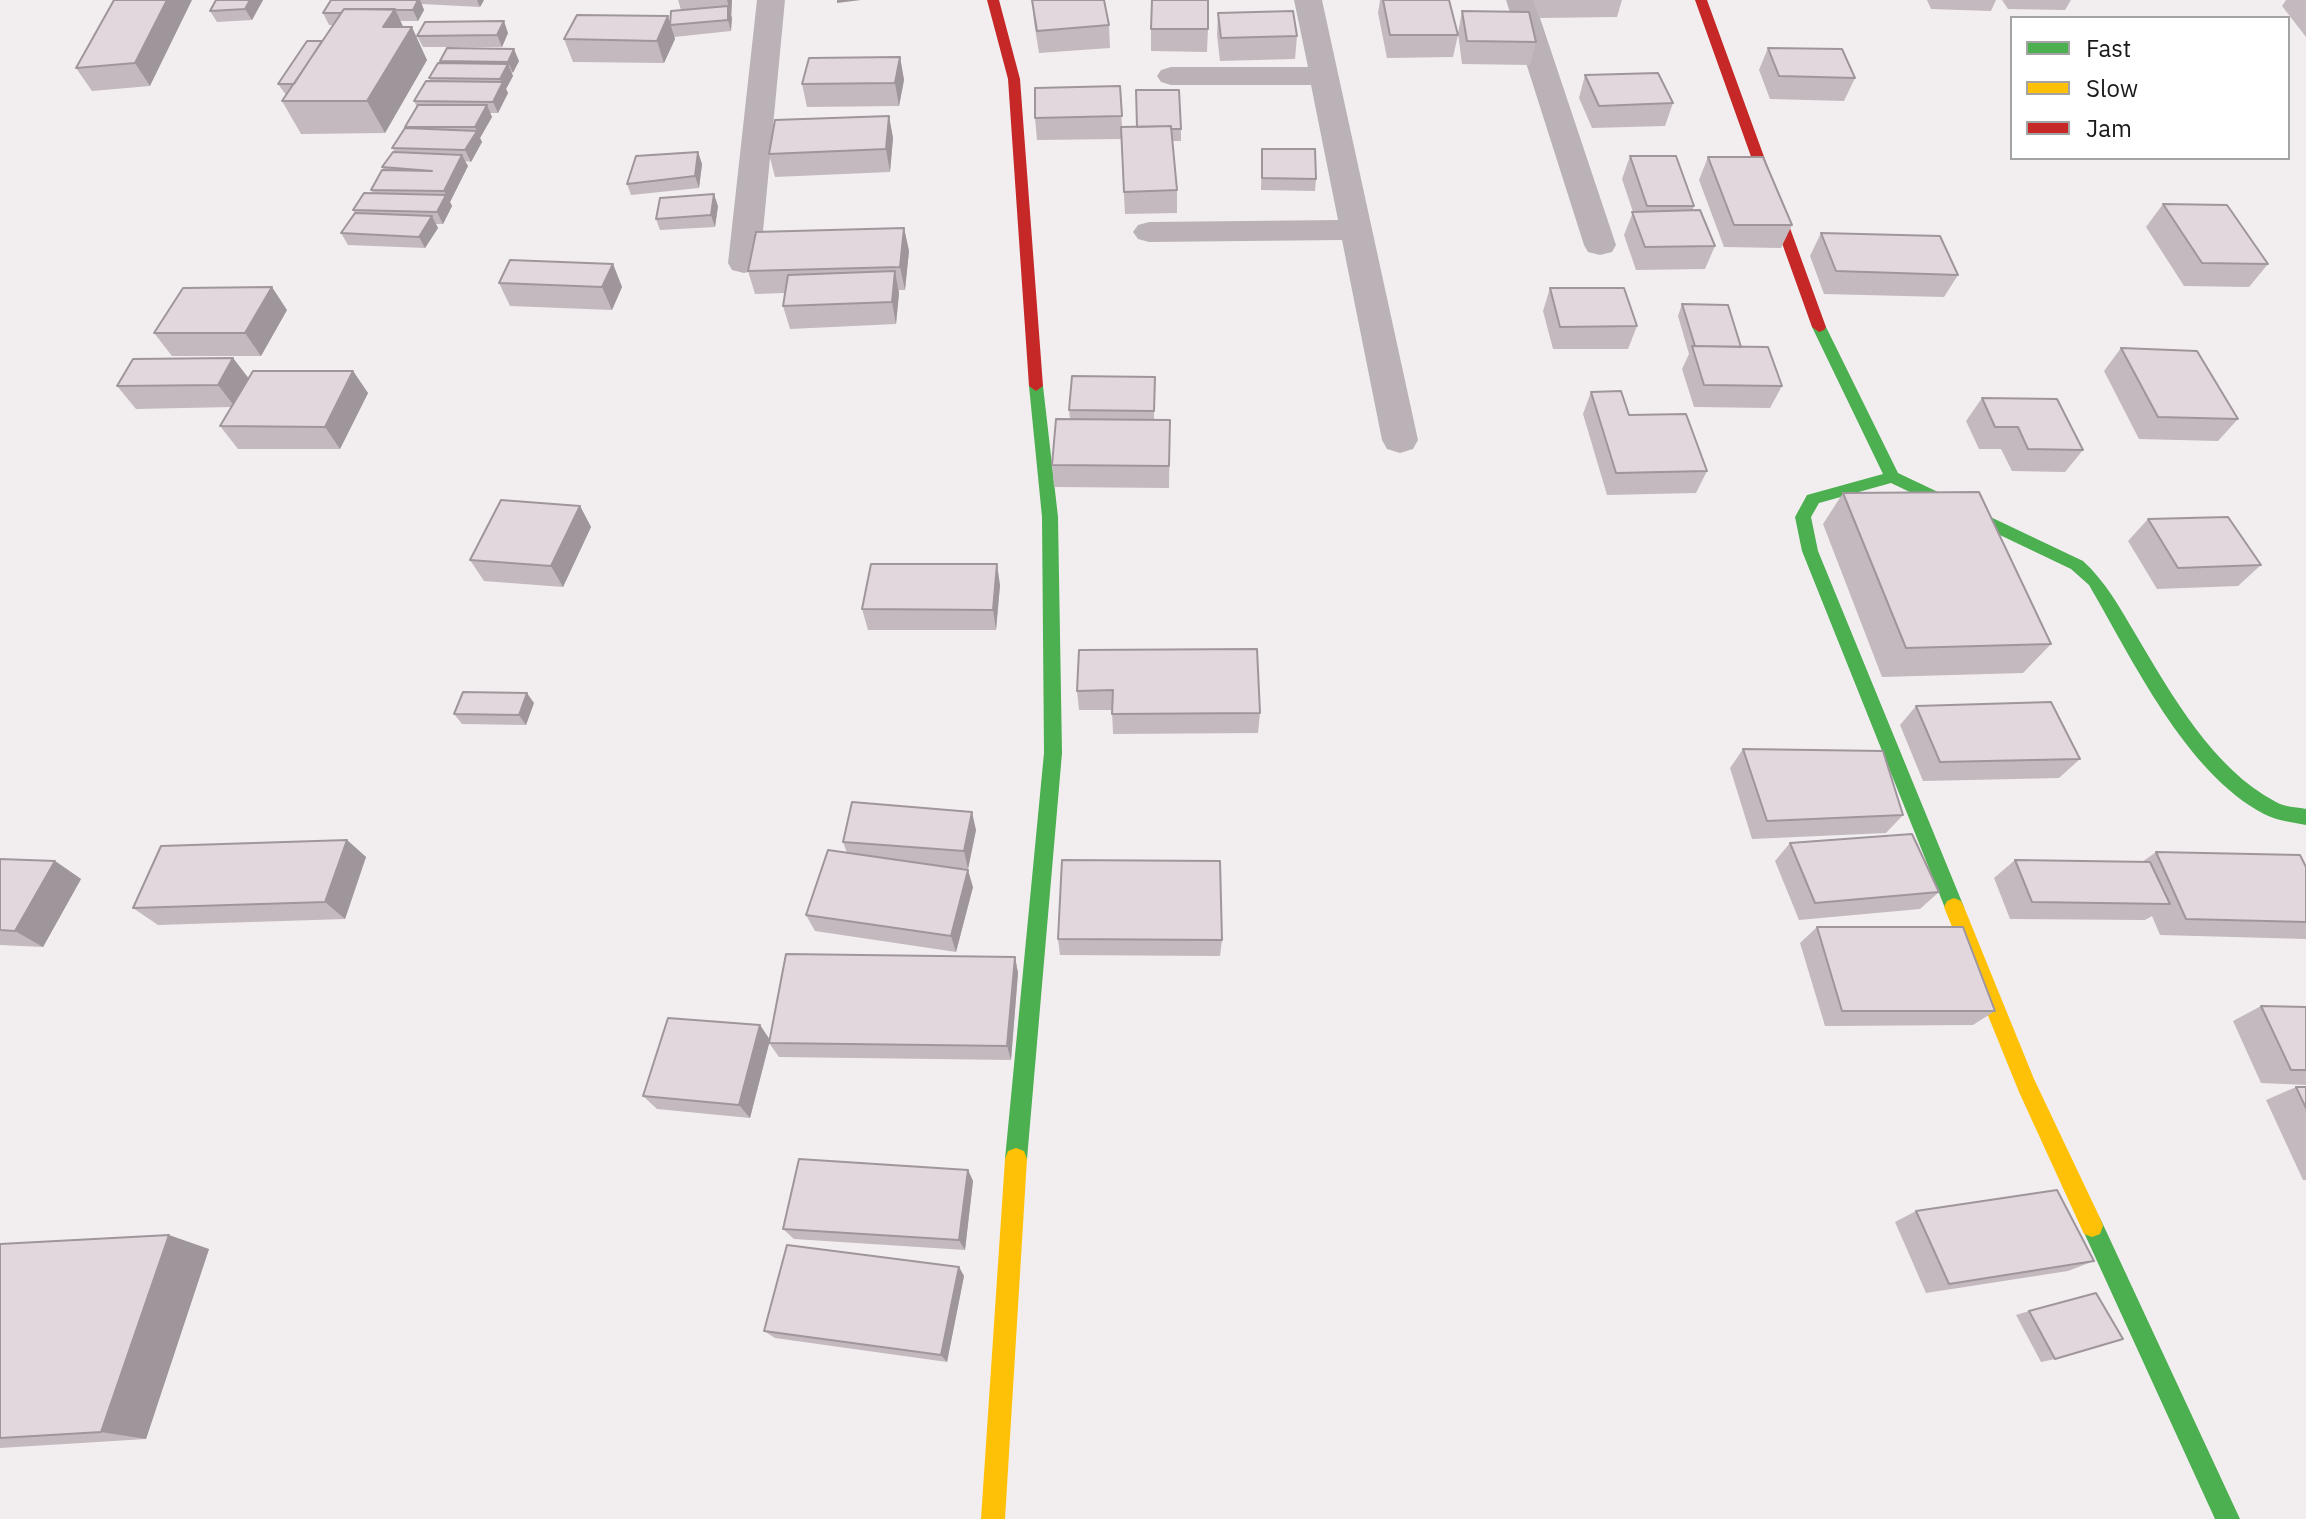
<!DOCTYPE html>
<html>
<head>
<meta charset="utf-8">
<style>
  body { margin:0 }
  #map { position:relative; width:2306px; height:1519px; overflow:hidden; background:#f2eef0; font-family:"IBM Plex Sans",sans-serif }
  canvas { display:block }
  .legend { position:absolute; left:2010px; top:16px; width:280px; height:144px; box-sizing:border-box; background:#fff; border:2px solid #a4a3a3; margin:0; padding:10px 14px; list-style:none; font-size:24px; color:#1b191a }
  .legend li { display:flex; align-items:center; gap:16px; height:40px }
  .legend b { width:40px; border:2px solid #a4a3a3 }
</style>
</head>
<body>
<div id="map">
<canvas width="2306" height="1519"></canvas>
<ul class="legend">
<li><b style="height:10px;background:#4caf50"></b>Fast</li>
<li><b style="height:10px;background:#ffc107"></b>Slow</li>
<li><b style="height:10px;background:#c62828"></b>Jam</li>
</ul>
</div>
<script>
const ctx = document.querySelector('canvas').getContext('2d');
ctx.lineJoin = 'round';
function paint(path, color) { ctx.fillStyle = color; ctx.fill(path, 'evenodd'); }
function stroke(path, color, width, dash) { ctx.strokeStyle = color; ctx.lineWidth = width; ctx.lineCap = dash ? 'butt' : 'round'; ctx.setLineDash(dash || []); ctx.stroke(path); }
paint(new Path2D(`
  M757 0H785L760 263 756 270 744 273 732 270 728 263Z
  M1294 0H1322L1418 440 1413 449 1400 453 1387 449 1382 440 1342 240 1149 242 1138 239 1133 232 1138 225 1149 222 1338 220 1311 85H1171L1161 82 1157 76 1161 70 1171 67H1308Z
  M1506 0H1534L1616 245 1612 252 1600 255 1588 252 1584 245Z`), '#bbb2b7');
paint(new Path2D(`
  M1819 322 1826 327 1898 473 2083 561C2106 582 2120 608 2136 635 2171 694 2213 769 2276 802 2285 807 2296 807 2306 809V825C2292 822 2277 821 2264 814 2185 772 2133 660 2089 585L2071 569 1891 483 1819 503 1811 517 1818 551 1964 907 1961 913 1954 916 1947 913 1802 551 1795 517 1807 495 1883 474 1812 327Z
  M1036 381 1043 386 1058 517 1062 753 1027 1159 1024 1167 1016 1170 1008 1167 1005 1159 1044 753 1042 517 1029 386Z
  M2092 1215 2100 1218 2240 1519H2215L2081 1226 2084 1218Z`), '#4caf50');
paint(new Path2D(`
  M1954 898 1961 901 1964 907 2034 1079 2100 1218 2103 1226 2100 1234 2092 1237 2084 1234 2019 1092 1944 907 1947 901Z
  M1016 1148 1024 1151 1027 1159 1005 1519H981L1005 1159 1008 1151Z`), '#ffc107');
paint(new Path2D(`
  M987 0H999L1020 79 1043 386 1036 391 1029 386 1008 79Z
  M1695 0H1707L1826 327 1824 330 1819 332 1812 327Z`), '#c62828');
paint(new Path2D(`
  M114 0 150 86 92 91 76 68Z
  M216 0H263L252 20 217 22 210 11Z
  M331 0H484L480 7 422 4 424 10 418 21H400L403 27 427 60 385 133 301 134 282 101 286 95 278 84 322 41 334 25H329L323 13Z
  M678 0H732L731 31 674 37 675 39 664 63 573 62 564 39 670 24 681 10Z
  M1032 0 1109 25 1110 48 1039 53 1034 22Z
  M1380 0H1449L1458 35 1453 57 1387 58 1378 13Z
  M1533 0H1622L1617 17 1539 18Z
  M1927 0H1996L1991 11 1931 9Z
  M2002 0H2071L2065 10 2008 9Z
  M2286 0H2306V37L2282 6Z
  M1462 11 1536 42 1530 65 1462 64 1458 33Z
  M1218 13 1297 36 1295 59 1220 61 1217 35Z
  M1151 29H1208L1207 52 1151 51Z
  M508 33 502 47H423L417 36Z
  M1768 48 1855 78 1844 101 1770 99 1759 70Z
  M900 57 904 80 899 106 807 107 802 84Z
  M440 61H519L512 73 513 76 506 89 508 93 498 113H490L492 117 480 138 482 142 471 162 465 161 468 166 450 202 452 206 443 224H436L438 228 425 248 348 245 341 233 355 213 353 210 373 193 371 190 384 170 382 167 395 152 392 148 406 128 405 127 417 107 414 101 431 81 429 78 441 64Z
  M1585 75 1673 103 1665 126 1592 128 1579 98Z
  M1120 86 1122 127 1181 129V141H1172L1177 190V213L1125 214 1121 139 1037 140 1035 118Z
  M889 116 893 138 890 172 775 177 769 154Z
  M1262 149 1316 179 1315 191 1261 190Z
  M698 152 702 164 699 188 631 195 627 184Z
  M1630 156 1694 206 1692 211 1715 246 1705 269 1636 270 1624 235 1633 212 1622 179Z
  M1708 157 1792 225 1781 248 1724 247 1699 180Z
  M2163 204 2268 264 2249 287 2184 286 2146 227Z
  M718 206 715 227 660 230 656 219Z
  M904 228 909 251 905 290H899L896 324 790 329 783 306 785 293 755 294 748 271Z
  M1821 233 1958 275 1944 297 1824 294 1810 256Z
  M613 264 622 287 612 310 510 306 499 283Z
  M1550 288 1637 326 1628 349H1553L1543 311Z
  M1682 304 1741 347 1782 386 1770 408 1694 407 1682 369 1689 354 1678 316Z
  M287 310 261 356H172L154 333Z
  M2121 348 2238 419 2218 441 2139 439 2104 371Z
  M233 358 248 378 353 371 368 393 340 449H238L220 426 232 407 136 409 117 386Z
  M1155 377 1154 420H1170L1169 488 1054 487 1052 465 1070 419 1069 410Z
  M1591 392 1707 471 1696 493 1607 495 1583 414Z
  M1982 398 2083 450 2065 472 2012 471 2001 449H1979L1966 421Z
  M1843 493 2051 644 2023 673 1882 677 1823 524Z
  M580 506 591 527 563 587 484 581 470 560Z
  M2148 519 2261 565 2238 586 2157 589 2128 541Z
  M1000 585 996 630H868L862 609Z
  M1079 650 1260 713 1258 733 1113 734 1112 710H1079L1077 691Z
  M534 703 526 725 462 724 454 714Z
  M1916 706 2080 759 2059 778 1923 781 1900 725Z
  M1743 749 1903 815 1886 833 1752 839 1730 768Z
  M976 830 968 869 955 868 973 887 956 952 815 931 806 915 847 853 843 842Z
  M347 840 366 857 345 919 158 925 133 908Z
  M1790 843 1939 892 1920 909 1799 920 1775 861Z
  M2156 852 2306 867V939L2160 935 2152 916 2145 920 2010 919 1994 878 2015 860 2142 862Z
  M0 859 55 861 81 879 43 947 0 945Z
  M1817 927 1995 1011 1973 1025 1825 1026 1800 943Z
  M1058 939 1222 940 1220 956 1060 955Z
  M1015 957 1018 973 1011 1060 779 1057 769 1043 770 1040 750 1118 657 1109 643 1096 760 1025 770 1040Z
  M2261 1006 2306 1007V1085L2261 1083 2233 1021Z
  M2296 1087H2306V1180H2303L2266 1100Z
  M968 1170 973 1181 965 1250 794 1239 783 1229Z
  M1916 1211 2094 1261 2068 1271 1926 1293 1895 1222Z
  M0 1244 209 1249 146 1439 0 1448Z
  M959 1267 964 1276 947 1362 775 1338 764 1331Z
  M2029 1311 2055 1359 2041 1362 2016 1315Z`), '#c3b9bf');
paint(new Path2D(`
  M167 0H192L150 86 135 63Z
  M250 0H263L252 20 245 9Z
  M418 0H420L424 10 418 21 413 10Z
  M477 0H484L480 7Z
  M727 0H732L731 15Z
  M837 0H861L837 3Z
  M728 6 732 18 731 31 728 20Z
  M395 9 407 35 412 27 427 60 385 133 367 101 383 27Z
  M668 16 675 39 664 63 657 41Z
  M504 21 508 33 502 47 497 35Z
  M514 49 519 61 513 73 508 62Z
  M900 57 904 80 899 106 895 83Z
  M508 64 513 76 506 89 508 93 498 113 493 102 502 83 500 79Z
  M487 105 492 117 480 138 482 142 471 162 465 150 477 131 475 127Z
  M889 116 893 138 890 172 886 149Z
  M698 152 702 164 699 188 695 176Z
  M462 155 468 166 450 202 452 206 443 224 437 212 446 195 444 191Z
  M714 194 718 206 715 227 711 215Z
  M432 216 438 228 425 248 419 237Z
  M904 228 909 251 905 290 900 267Z
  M613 264 622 287 612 310 602 287Z
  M895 271 899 294 896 324 892 302Z
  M272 287 287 310 261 356 245 333Z
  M233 358 250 380 235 407 218 385Z
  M353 371 368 393 340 449 325 427Z
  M580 506 591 527 563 587 551 566Z
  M997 564 1000 585 996 630 993 610Z
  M527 693 534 703 526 725 519 715Z
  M972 812 976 830 968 869 964 851Z
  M347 840 366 857 345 919 325 902Z
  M55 861 81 879 43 947 15 931Z
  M968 870 973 887 956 952 951 936Z
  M1015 957 1018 973 1011 1060 1007 1046Z
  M760 1025 770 1040 750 1118 739 1105Z
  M968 1170 973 1181 965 1250 959 1240Z
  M169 1235 209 1249 146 1439 101 1432Z
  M959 1267 964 1276 947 1362 941 1355Z`), '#9f969b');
const building = new Path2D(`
  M114 0H167L135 63 76 68Z
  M216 0H250L245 9 210 11Z
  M331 0H418L413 10 344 9 341 13H323Z
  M1032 0H1104L1109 25 1037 31Z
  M1152 0H1208V29H1151Z
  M1383 0H1449L1458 35H1390Z
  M728 6V20L670 25 671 11Z
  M344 9H395L383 27H412L367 101H282Z
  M1293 11 1297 36 1221 38 1218 13Z
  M1462 11 1529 12 1536 42 1467 41Z
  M577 15 668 16 657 41 564 39Z
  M504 21 497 35 417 36 425 22Z
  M307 41H322L294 84H278Z
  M447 48 514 49 508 62 440 61Z
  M1768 48 1842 49 1855 78 1779 76Z
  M900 57 895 83 802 84 809 58Z
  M438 63 508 64 500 79 429 78Z
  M1658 73 1673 103 1599 106 1585 75Z
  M426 81 503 82 493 102 414 101Z
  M1120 86 1122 116 1035 118V88Z
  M1136 90H1179L1181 129H1171V126L1137 127Z
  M418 105H487L475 127H405Z
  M889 116 886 149 769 154 775 120Z
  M1171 126 1177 190 1124 192 1121 127Z
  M405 128 477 131 465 150 392 148Z
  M1262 149H1315L1316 179 1262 178Z
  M393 152 462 155 444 191 371 190 382 170 432 171 382 167Z
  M698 152 695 176 627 184 636 156Z
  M1630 156H1676L1694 206H1647Z
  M1708 157H1763L1792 225H1734Z
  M364 193 446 195 437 212 353 210Z
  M714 194 711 215 656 219 660 198Z
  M2163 204 2227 205 2268 264 2202 263Z
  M1700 210 1715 246 1645 247 1632 212Z
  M355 213 432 216 419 237 341 233Z
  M904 228 900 267 748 271 756 232Z
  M1821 233 1940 236 1958 275 1836 271Z
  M510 260 613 264 602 287 499 283Z
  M895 271 892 302 783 306 788 275Z
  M272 287 245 333H154L183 288Z
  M1550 288H1624L1637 326 1560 327Z
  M1682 304 1728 305 1741 347 1695 346Z
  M1692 346 1768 347 1782 386 1704 385Z
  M2121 348 2197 351 2238 419 2158 417Z
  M233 358 218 385 117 386 133 359Z
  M253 371H353L325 427 220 426Z
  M1072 376 1155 377 1154 411 1069 410Z
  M1621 391 1629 415 1686 414 1707 471 1616 473 1591 392Z
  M1982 398 2057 399 2083 450 2028 449 2018 427H1995Z
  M1056 419 1170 420 1169 466 1052 465Z
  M1979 492 2051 644 1906 648 1843 493Z
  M501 500 580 506 551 566 470 560Z
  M2228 517 2261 565 2178 568 2148 519Z
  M871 564H997L993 610 862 609Z
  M1257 649 1260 713 1112 714 1113 690 1077 691 1079 650Z
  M463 692 527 693 519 715 454 714Z
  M2051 702 2080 759 1940 762 1916 706Z
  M1743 749 1883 751 1903 815 1767 821Z
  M852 802 972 812 964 851 843 842Z
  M1912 834 1939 892 1815 903 1790 843Z
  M347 840 325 902 133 908 161 846Z
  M828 850 968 870 951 936 806 915Z
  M2156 852 2300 855 2306 867V922L2186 919Z
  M0 859 55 861 15 931 0 930Z
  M1062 860 1220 861 1222 940 1058 939Z
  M2015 860 2150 862 2170 904 2032 902Z
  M1817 927H1963L1995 1011H1842Z
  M786 954 1015 957 1007 1046 769 1043Z
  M2261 1006 2306 1007V1070H2291Z
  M668 1018 760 1025 739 1105 643 1096Z
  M2296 1087H2306V1108Z
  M799 1159 968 1170 959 1240 783 1229Z
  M2057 1190 2094 1261 1949 1284 1916 1211Z
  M169 1235 101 1432 0 1438V1244Z
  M787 1245 959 1267 941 1355 764 1331Z
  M2096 1293 2123 1339 2055 1359 2029 1311Z`);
paint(building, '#e3d7de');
stroke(building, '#9f969b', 2);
</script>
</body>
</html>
